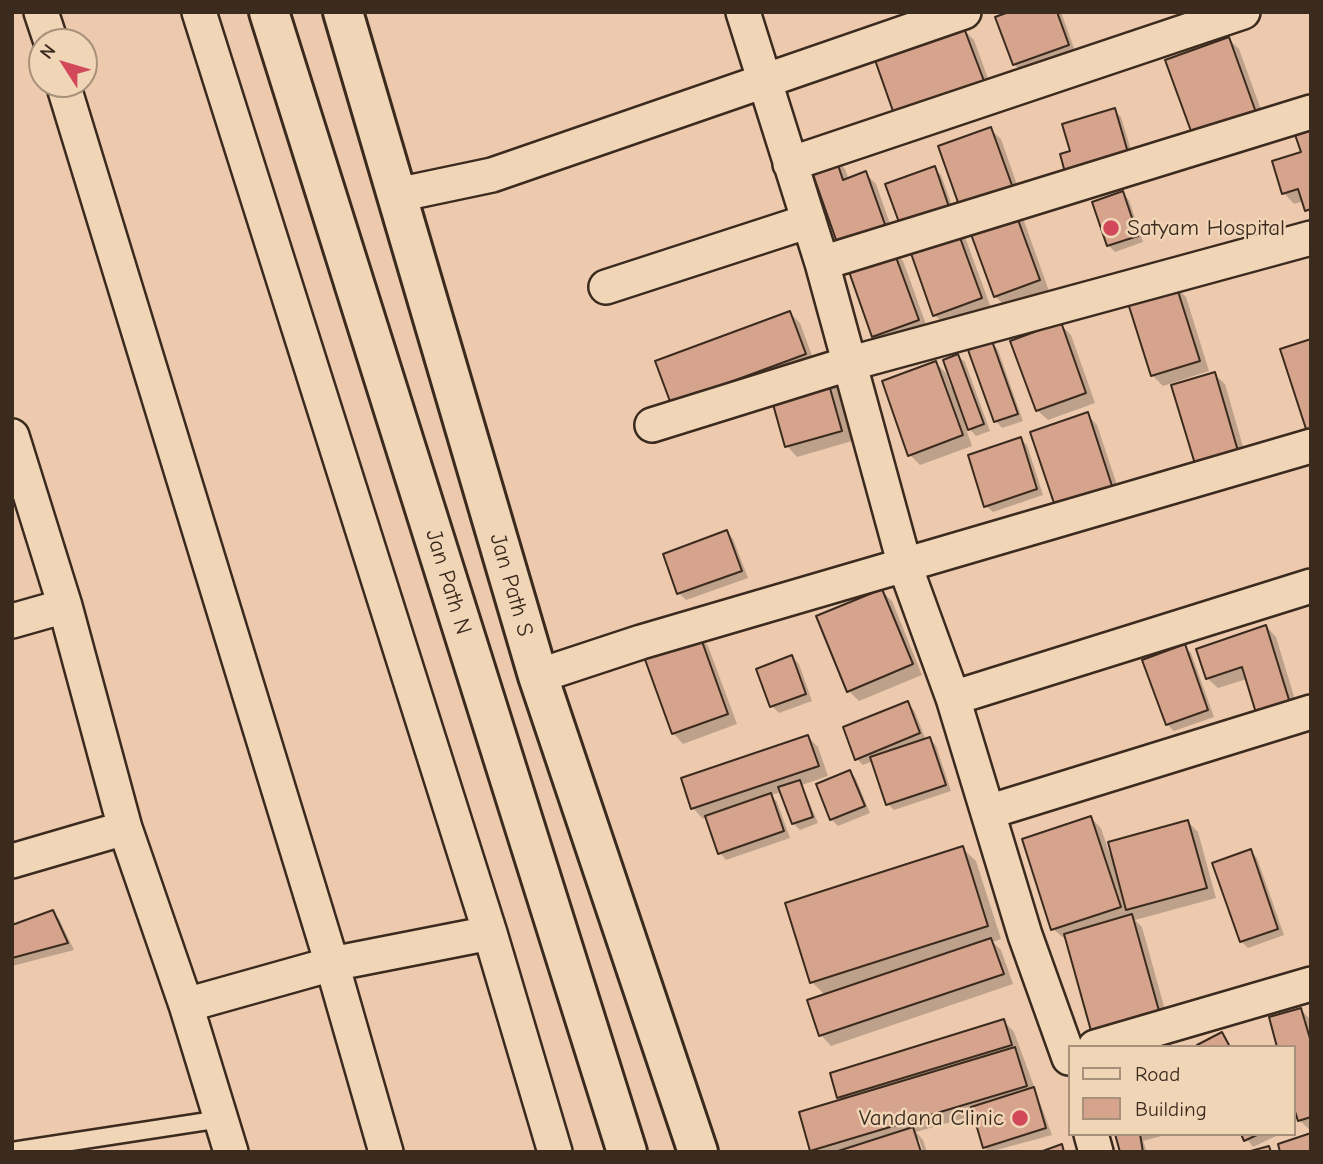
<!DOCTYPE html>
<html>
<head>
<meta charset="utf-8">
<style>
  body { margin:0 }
  #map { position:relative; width:1323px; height:1164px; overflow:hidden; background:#edcaad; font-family:"Comic Neue",sans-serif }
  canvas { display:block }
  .frame { position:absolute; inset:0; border:14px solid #3b2a1e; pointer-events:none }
  .legend { position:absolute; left:1068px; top:1045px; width:228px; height:91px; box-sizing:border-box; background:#f1d5b7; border:2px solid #a8917a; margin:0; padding:9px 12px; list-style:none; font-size:21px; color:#3b2a1e }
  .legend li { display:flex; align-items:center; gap:14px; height:35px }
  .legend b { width:35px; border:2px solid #a8917a }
  .north { position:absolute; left:28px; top:28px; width:70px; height:70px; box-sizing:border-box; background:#f1d5b7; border:2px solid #a8917a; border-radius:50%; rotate:307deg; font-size:19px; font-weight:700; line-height:28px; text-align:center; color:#3b2a1e }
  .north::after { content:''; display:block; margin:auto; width:24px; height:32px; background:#d1495b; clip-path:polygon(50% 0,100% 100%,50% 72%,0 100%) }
</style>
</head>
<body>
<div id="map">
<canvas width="1323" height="1164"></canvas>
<div class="frame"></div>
<ul class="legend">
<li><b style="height:9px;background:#f1d5b7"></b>Road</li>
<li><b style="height:19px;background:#d6a48c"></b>Building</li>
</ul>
<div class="north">N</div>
</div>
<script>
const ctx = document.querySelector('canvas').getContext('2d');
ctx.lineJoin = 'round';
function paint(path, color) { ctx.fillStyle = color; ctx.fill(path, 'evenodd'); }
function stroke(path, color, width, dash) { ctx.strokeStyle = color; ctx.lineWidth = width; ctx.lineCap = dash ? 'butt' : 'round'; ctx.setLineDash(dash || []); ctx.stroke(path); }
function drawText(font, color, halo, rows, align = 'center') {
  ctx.font = font + ' "Comic Neue",sans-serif'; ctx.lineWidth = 5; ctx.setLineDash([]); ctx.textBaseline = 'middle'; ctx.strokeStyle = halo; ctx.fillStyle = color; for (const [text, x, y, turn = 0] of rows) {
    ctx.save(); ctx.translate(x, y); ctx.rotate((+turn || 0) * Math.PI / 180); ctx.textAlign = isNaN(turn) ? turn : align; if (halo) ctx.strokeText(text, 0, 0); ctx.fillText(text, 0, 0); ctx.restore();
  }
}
paint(new Path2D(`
  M1015 12H1061L1075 51 1021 71 1014 64Z
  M964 30 974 40 993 92 877 61Z
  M1229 39 1239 49 1268 129 1207 151Z
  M1114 110 1121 117 1135 163 1072 152Z
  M1311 125V214L1304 201 1294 204 1284 193 1274 163 1303 154Z
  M990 129 1001 139 1022 199 972 217Z
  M835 158 845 169 849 180 865 173 876 184 897 244 852 260Z
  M934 168 941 175 955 214 908 231Z
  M1122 193 1129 200 1143 242 1115 252 1109 246 1094 203Z
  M1014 211 1024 221 1049 291 1006 307 995 296Z
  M955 226 965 237 991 308 945 325 935 315Z
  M893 251 903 261 928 330 884 346 874 336Z
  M1175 287 1186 297 1209 371 1163 386 1152 375Z
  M790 313 800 323 815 364 683 413Z
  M1060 324 1071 335 1095 403 1048 420 1037 410Z
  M992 343 998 350 1023 421 1002 428 996 421Z
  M958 356 965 362 990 431 976 436 964 423 972 446 920 465 910 455 936 363 946 373 951 387 954 386Z
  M1214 374 1225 384 1247 461 1206 473Z
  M825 375 836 386 852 441 797 457 787 446Z
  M1087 414 1097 425 1122 500 1032 433Z
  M1020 439 1027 445 1043 495 993 512 986 506Z
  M727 532 733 539 748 578 686 600 679 593 665 555Z
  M881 591 892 601 922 675 859 701 849 691Z
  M1266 626 1276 637 1299 713 1247 679 1218 688 1207 678Z
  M698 635 708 646 737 724 683 744 673 733Z
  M1184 646 1191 653 1214 717 1174 731 1167 724Z
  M792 657 799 664 812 701 779 713 772 706Z
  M907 703 914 710 926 740 930 739 936 746 951 791 894 810 888 804 873 761 863 765 857 759Z
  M808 737 818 747 828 776 802 785 818 823 800 830 793 823 782 792 771 795 777 802 790 838 726 860 720 853 707 817 703 819 693 808Z
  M850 772 856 779 870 813 838 826 831 819Z
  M1091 818 1101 828 1110 855 1188 822 1198 832 1216 898 1135 920 1142 927 1170 1028 1053 929 1024 840Z
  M962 848 976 861 1001 939 993 942 1001 950 1013 984 831 1046 821 1035 809 1001 826 996 812 982Z
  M1250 851 1257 858 1284 935 1248 948 1241 941Z
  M52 912 59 919 74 950 12 966V927Z
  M1301 1010 1311 1020 1310 1130 1299 1120Z
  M1004 1021 1014 1032 1052 1135 989 1152 984 1147 975 1115 916 1132 923 1140 927 1152H923L919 1139H915L919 1152 812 1150 842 1101 838 1097Z
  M1117 1134H1169L1143 1141 1147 1152H1122Z
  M1243 1134H1275L1276 1136 1253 1147Z`), '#0003');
const building = new Path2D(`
  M1009 12H1057L1069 45 1013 65 995 17Z
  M964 28 984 81 894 114 875 60Z
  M1229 37 1258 118 1195 142 1165 60Z
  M1115 108 1129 156 1066 176 1060 154 1070 151 1062 124Z
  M1311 123V209L1305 211 1298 189 1282 194 1272 161 1301 152 1293 129Z
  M991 127 1013 188 960 208 938 146Z
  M835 156 843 180 866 171 888 233 840 251 810 166Z
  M935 166 949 207 900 225 885 184Z
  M1123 191 1138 236 1107 246 1092 202Z
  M1014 209 1040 280 994 297 968 226Z
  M955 224 982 298 933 316 907 242Z
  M893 249 919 320 872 337 847 266Z
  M1176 285 1200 361 1151 376 1127 300Z
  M790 311 806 354 671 404 655 361Z
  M1061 322 1086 393 1036 411 1010 341Z
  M1311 339V431L1307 432 1280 349Z
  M992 341 1018 414 994 422 968 350Z
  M958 354 984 424 968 430 943 360Z
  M936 361 963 435 908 456 882 381Z
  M1215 372 1238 451 1195 464 1171 385Z
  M826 374 842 431 785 447 769 390Z
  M1088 412 1113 489 1056 509 1030 432Z
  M1021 437 1037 489 984 507 968 455Z
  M727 530 742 571 677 594 663 554Z
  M882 589 913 664 847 692 816 616Z
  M1266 625 1290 703 1256 713 1242 667 1206 679 1196 649Z
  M699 633 728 714 672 734 643 654Z
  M1185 644 1208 710 1166 725 1142 660Z
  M792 655 806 694 770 707 756 669Z
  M908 701 920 733 855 760 843 727Z
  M808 735 819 766 691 809 681 778Z
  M930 737 946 785 886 805 870 757Z
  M850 770 865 806 830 820 816 784Z
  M800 780 813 817 792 824 778 787Z
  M771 793 784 831 718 854 705 816Z
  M1091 816 1121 907 1051 930 1022 839Z
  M1188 820 1207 888 1126 910 1108 842Z
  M963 846 988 926 810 983 785 903Z
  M1251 849 1278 929 1240 942 1212 863Z
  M53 910 68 943 12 958V925Z
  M1132 914 1161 1018 1093 1038 1064 934Z
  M991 938 1004 974 819 1036 807 1000Z
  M1301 1008 1311 1042V1117L1298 1121 1293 1105V1047H1277L1269 1017Z
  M1004 1019 1012 1045 837 1098 830 1073Z
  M1222 1032 1230 1047H1198L1197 1045Z
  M1015 1047 1027 1086 810 1151 799 1112Z
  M1034 1087 1046 1128 983 1148 971 1107Z
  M913 1127 921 1152H835Z
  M1311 1133V1152H1280L1278 1144Z
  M1115 1134H1140L1143 1152H1120Z
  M1241 1134H1259L1244 1141Z
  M1062 1144 1064 1152H1040Z
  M1269 1146 1271 1152H1247Z`);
paint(building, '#d6a48c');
stroke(building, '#3b2a1e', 2);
const service = new Path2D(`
  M12 1151 221 1119`);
const minor = new Path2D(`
  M41 12 51 42
  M199 12 490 933 555 1152
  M743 12 822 263 905 566 953 698 1025 935 1069 1058
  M63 84 332 964 386 1152
  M790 164 1243 12
  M397 195 492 175 964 12
  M822 263 1311 112
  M606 287 809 221
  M652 425 848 364 1311 238
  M12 436 65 606 125 828 186 1005 231 1152
  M12 621 65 606
  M538 676 641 642 1311 446
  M953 698 1311 586
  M988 812 1311 712
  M12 861 125 828
  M186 1005 332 964 490 933
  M1095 1047 1311 984
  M1091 1134 1096 1152`);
const secondary = new Path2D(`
  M269 12 627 1152
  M343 12 538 676 698 1152`);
stroke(service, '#3b2a1e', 21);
stroke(minor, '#3b2a1e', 38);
stroke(secondary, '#3b2a1e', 44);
stroke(service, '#f1d5b7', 16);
stroke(minor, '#f1d5b7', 33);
stroke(secondary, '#f1d5b7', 38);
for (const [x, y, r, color] of [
  [1111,228,9,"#d1495b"],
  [1020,1118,9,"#d1495b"]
]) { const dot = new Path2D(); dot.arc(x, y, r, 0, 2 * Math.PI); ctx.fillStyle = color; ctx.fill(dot); stroke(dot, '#f1d5b7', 2.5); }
drawText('23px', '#3b2a1e', '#f1d5b7', [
  ["Satyam Hospital",1127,228],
  ["Vandana Clinic",1004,1118,"right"]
], 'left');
drawText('23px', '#3b2a1e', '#f1d5b7', [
  ["Jan Path N",448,582,73],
  ["Jan Path S",511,585,74]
]);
</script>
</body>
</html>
